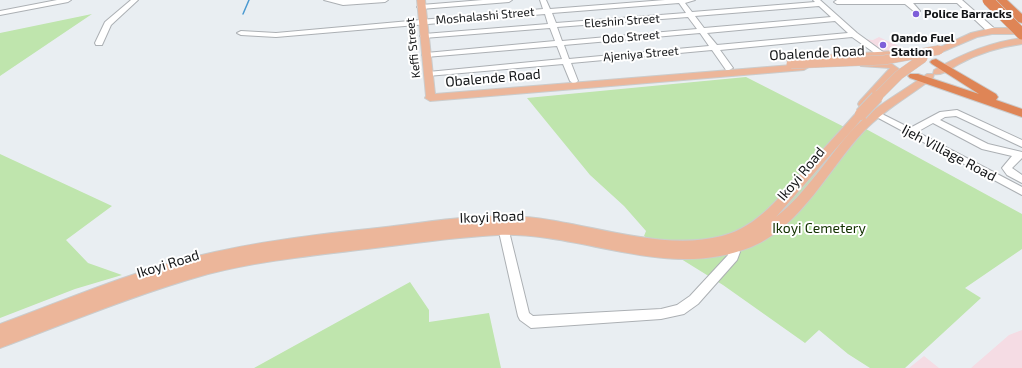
<!DOCTYPE html>
<html>
<head>
<meta charset="utf-8">
<style>
  body { margin:0 }
  canvas { display:block; background:#e9eef2 }
</style>
</head>
<body>
<canvas width="1022" height="368"></canvas>
<script>
const ctx = document.querySelector('canvas').getContext('2d');
ctx.lineJoin = 'round';
function paint(path, color) { ctx.fillStyle = color; ctx.fill(path, 'evenodd'); }
function stroke(path, color, width, dash) { ctx.strokeStyle = color; ctx.lineWidth = width; ctx.lineCap = dash ? 'butt' : 'round'; ctx.setLineDash(dash || []); ctx.stroke(path); }
function drawText(font, color, halo, rows, align = 'center') {
  ctx.font = font + ' "Exo 2",sans-serif'; ctx.lineWidth = 4; ctx.setLineDash([]); ctx.textBaseline = 'middle'; ctx.strokeStyle = halo; ctx.fillStyle = color; for (const [text, x, y, turn = 0] of rows) {
    ctx.save(); ctx.translate(x, y); ctx.rotate((+turn || 0) * Math.PI / 180); ctx.textAlign = isNaN(turn) ? turn : align; if (halo) ctx.strokeText(text, 0, 0); ctx.fillText(text, 0, 0); ctx.restore();
  }
}
paint(new Path2D(`
  M879 37 907 50 883 51 862 39 873 40Z
  M1022 330V368H971L1009 335Z
  M924 356 939 368H909Z`), '#f5dce4');
paint(new Path2D(`
  M92 14 0 76V33Z
  M746 77 860 135 866 129 1022 214V249L965 288 981 298 905 368H870L848 354 819 330 805 343 723 285 644 236 646 231 624 206 590 175 527 98Z
  M0 154 112 206 66 240 88 263 122 275 75 289 0 318Z
  M410 282 429 310V322L489 313 501 368H254Z`), '#bfe5ad');
stroke(new Path2D(`
  M243 14 249 0`), '#4b9ad1', 1.5);
const minor = new Path2D(`
  M57 0H71L68 2 0 15V11Z
  M131 0H138L111 25 102 45H96L95 43 105 22Z
  M324 0H388L385 2 343 5Z
  M483 0H512L509 2 421 9 417 7 421 5Z
  M540 0H546L550 9 665 0H695L685 3 692 12 815 2 813 0H820L857 33 890 57 886 59H883L852 37 720 50 733 68 729 70H726L712 50 571 63 578 81 574 84 570 81 563 64 428 76 424 74 428 72 562 59 557 46 426 57 422 55 426 53 555 41 550 28 424 38 420 36 424 34 548 24 545 14 276 37 241 35 237 33 241 31 276 33 543 9ZM679 3 686 13 556 23 552 13ZM819 6 831 17 704 28 695 16ZM688 17 697 29 562 41 557 27ZM835 21 848 33 717 45 707 33ZM700 33 709 46 569 59 564 45Z
  M962 0 995 29V33H989L957 3H913L920 11 916 13 905 4H837L834 2 837 0Z
  M957 110 1022 140V147L956 116 945 117 940 120 988 144 1022 152V158L1012 168 1022 175V183L1007 175 1002 168 1012 156 982 149 933 123 917 132 1022 187V195L871 114 872 112H878L910 128 940 112Z
  M502 219 506 220 507 223 529 313 533 316 661 309 677 305 690 296 728 255V253L719 242 720 239C728 236 736 245 740 252L737 260 698 304 684 314 661 319 531 328 520 320 518 316 497 223 498 220Z`);
const major = new Path2D(`
  M417 0H425L435 94 804 64 809 67 804 70 430 101 425 98 426 96Z
  M992 28H1022V34H992L977 37 942 52 939 53 934 50 971 33Z
  M1022 38V44C1000 47 979 53 959 64 952 68 942 76 934 74L933 78C910 96 885 109 864 131 828 169 802 226 751 247 667 281 583 232 498 235 457 237 416 243 375 248 319 255 263 260 208 274 137 294 69 322 0 348V324C63 301 127 273 193 257 257 241 321 234 386 227 427 222 469 215 511 216 578 218 657 253 722 236 758 227 780 196 804 170 822 151 840 131 857 112H865L866 114 776 217C807 193 828 156 855 127 876 105 902 92 927 74H933L934 70C962 54 990 42 1022 38Z
  M895 51 900 54 898 56 791 63 786 60 791 57Z
  M864 61 889 62 899 69 867 106H859L858 104 859 102 890 68 861 66 859 64 861 62Z`);
const highway = new Path2D(`
  M996 0H1007L1022 14V23L1018 22Z
  M936 59 996 94 998 97 996 100 1022 109V117L910 78 908 76 910 74H918L979 94 932 64 930 62 932 60Z`);
stroke(minor, '#acb0b4', 2);
stroke(major, '#cbcccc', 2);
stroke(highway, '#cbcccc', 2);
paint(minor, '#fff');
paint(major, '#ecb69a');
paint(highway, '#df8556');
const majorBridgeFar1 = new Path2D(`
  M791 64 884 60 939 50
  M876 98 899 75 923 58`);
const majorBridge = new Path2D(`
  M861 114 877 97`);
const highwayBridge = new Path2D(`
  M988 0 1022 34`);
stroke(majorBridgeFar1, '#cbcccc', 10, []);
stroke(majorBridge, '#cbcccc', 14, []);
stroke(highwayBridge, '#cbcccc', 12, []);
stroke(majorBridgeFar1, '#ecb69a', 9);
stroke(majorBridge, '#ecb69a', 12);
stroke(highwayBridge, '#df8556', 11);
for (const [x, y, r, color] of [
  [916,14,4,"#7e5ed9"],
  [883,45,4,"#7e5ed9"]
]) { const dot = new Path2D(); dot.arc(x, y, r, 0, 2 * Math.PI); ctx.fillStyle = color; ctx.fill(dot); stroke(dot, '#fff', 1.5); }
drawText('bold 12px', '#131517', '#fff', [
  ["Police Barracks",924,14],
  ["Oando Fuel",891,38],
  ["Station",891,52]
], 'left');
drawText('12px', '#131517', '#fff', [
  ["Moshalashi Street",485,16,-5],
  ["Eleshin Street",622,21,-4],
  ["Odo Street",631,37,-5],
  ["Keffi Street",413,48,-96],
  ["Ajeniya Street",641,54,-5]
]);
drawText('14px', '#131517', '#fff', [
  ["Obalende Road",817,53,-3],
  ["Obalende Road",493,78,-5],
  ["Ijeh Village Road",949,153,28],
  ["Ikoyi Road",801,174,-50],
  ["Ikoyi Road",492,217,-2],
  ["Ikoyi Road",168,264,-17]
]);
drawText('14px', '#133200', '#fff', [
  ["Ikoyi Cemetery",819,228]
]);
</script>
</body>
</html>
